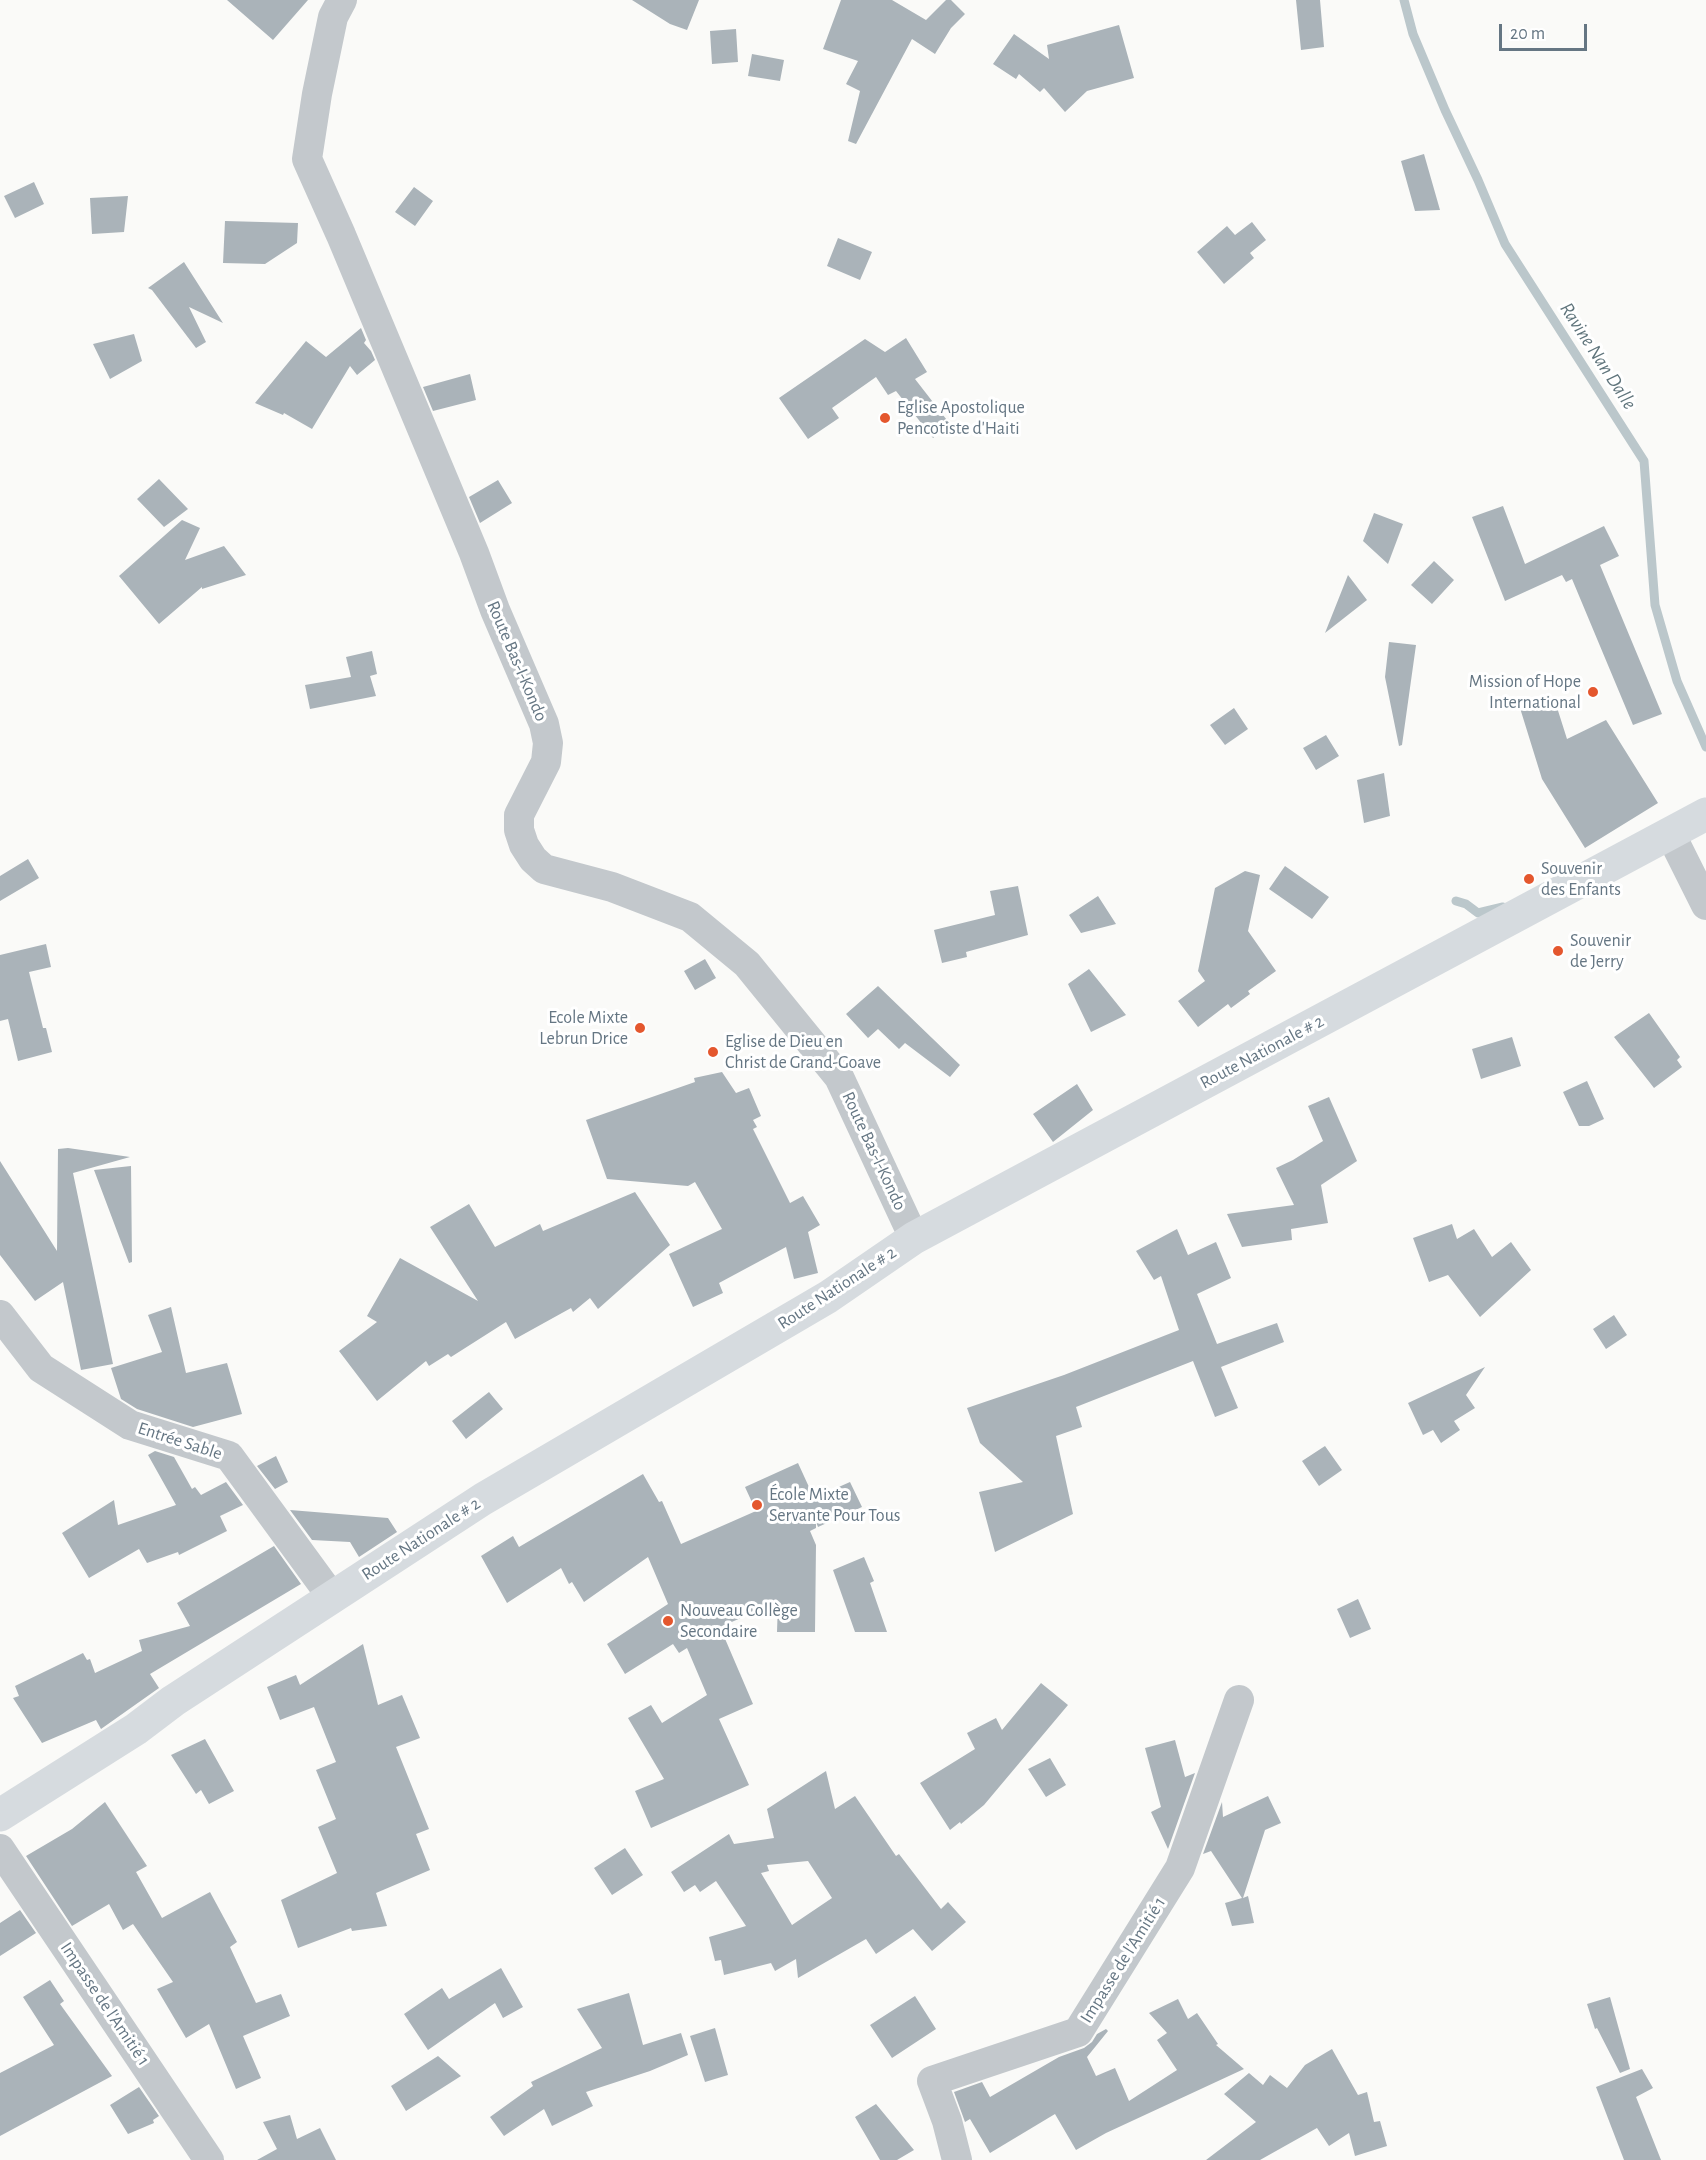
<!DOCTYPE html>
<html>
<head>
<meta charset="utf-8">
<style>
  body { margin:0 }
  #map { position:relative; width:1706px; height:2160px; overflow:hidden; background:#fafaf8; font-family:"Alegreya Sans",sans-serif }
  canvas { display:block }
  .scale { position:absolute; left:1499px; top:24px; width:88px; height:27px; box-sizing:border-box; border:3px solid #657683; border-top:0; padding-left:8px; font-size:18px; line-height:21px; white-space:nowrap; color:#657683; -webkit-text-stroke:4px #fff; paint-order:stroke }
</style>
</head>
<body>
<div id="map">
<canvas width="1706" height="2160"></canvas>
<div class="scale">20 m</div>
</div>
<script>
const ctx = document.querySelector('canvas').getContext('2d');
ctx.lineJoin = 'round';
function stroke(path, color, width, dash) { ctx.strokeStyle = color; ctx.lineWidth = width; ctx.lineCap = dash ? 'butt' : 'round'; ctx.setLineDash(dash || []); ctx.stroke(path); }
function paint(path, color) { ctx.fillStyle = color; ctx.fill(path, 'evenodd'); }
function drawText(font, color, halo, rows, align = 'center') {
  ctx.font = font + ' "Alegreya Sans",sans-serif'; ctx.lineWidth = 6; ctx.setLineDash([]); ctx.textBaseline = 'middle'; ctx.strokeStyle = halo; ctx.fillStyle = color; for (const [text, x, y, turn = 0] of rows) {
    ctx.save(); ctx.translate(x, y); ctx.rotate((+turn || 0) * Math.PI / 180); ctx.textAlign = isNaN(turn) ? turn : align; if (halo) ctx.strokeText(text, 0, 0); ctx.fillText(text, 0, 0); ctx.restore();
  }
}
stroke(new Path2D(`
  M1404 0 1413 34 1445 110 1478 180 1505 244 1644 461 1655 605 1677 681 1706 747
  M1456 901 1466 904 1478 913 1503 907`), '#bbc7cb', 9);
paint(new Path2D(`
  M227 0H308L273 40Z
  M632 0H699L687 30 670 24Z
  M841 0H892L926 20 946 0H951L965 14 951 28 935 54 912 39 856 144 848 141 860 91 846 84 858 61 823 49Z
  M1296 0H1320L1324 47 1301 50Z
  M1119 25 1134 78 1087 91 1065 112 1044 88 1040 92 1019 74 1016 79 993 64 1014 34 1049 59 1047 45Z
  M736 29 738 62 712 64 710 31Z
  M752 54 784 60 780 81 748 76Z
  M1424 154 1440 210 1415 211 1401 161Z
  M34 182 44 204 15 218 4 196Z
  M414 187 433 201 415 226 395 212Z
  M128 196 124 232 92 234 90 198Z
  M225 221 298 223 297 243 265 264 223 263Z
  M1252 222 1266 240 1250 253 1254 258 1224 284 1197 252 1227 226 1235 235Z
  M838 238 872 252 860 280 827 266Z
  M184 262 223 323 189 307 206 342 196 348 152 290 148 288Z
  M361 328 366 340 364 343 371 351 375 360 357 375 350 366 312 429 284 413 283 415 255 403 306 341 326 357Z
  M134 334 142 361 110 379 93 344Z
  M906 338 927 372 915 379 950 424 933 438 896 391 888 395 876 377 832 408 839 418 808 439 779 398 865 339 885 352Z
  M470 374 476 400 433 411 423 387Z
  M159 479 188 509 164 527 137 499Z
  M498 480 512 503 480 523 469 497Z
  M1503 506 1525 564 1604 526 1619 556 1600 565 1662 714 1633 725 1572 579 1566 582 1562 575 1505 601 1472 517Z
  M1374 513 1403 524 1388 564 1363 541Z
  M182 520 200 528 185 560 224 546 246 575 202 589V587L159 624 119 576Z
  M1434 561 1454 580 1432 604 1411 585Z
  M1348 575 1367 600 1325 633Z
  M1389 642 1416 645 1402 745 1399 746 1385 677Z
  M372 651 377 674 370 676 376 696 310 709 305 685 351 677 346 657Z
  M1554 698 1567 739 1606 720 1658 803 1585 848 1542 779 1520 708Z
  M1234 708 1248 729 1225 745 1210 725Z
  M1326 735 1339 756 1316 770 1303 748Z
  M1384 773 1390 816 1364 823 1357 780Z
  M28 859 39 878 0 901V876Z
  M1285 866 1329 897 1312 919 1269 889Z
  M1245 871 1260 875 1248 931 1276 971 1248 991 1250 994 1231 1008 1228 1004 1198 1027 1178 1001 1205 981 1198 971 1215 888Z
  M1018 886 1028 935 966 952 967 957 942 963 934 930 995 915 990 891Z
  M1098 896 1116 924 1081 933 1069 915Z
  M46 944 51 967 29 972 43 1028H46L52 1052 18 1061 8 1019 0 1021V955Z
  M705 959 716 978 695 990 684 971Z
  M1089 969 1126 1015 1091 1032 1068 984Z
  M878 986 960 1065 950 1077 905 1043 899 1049 878 1029 868 1038 846 1014Z
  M1649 1013 1680 1057 1677 1060 1682 1067 1654 1088 1614 1037Z
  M1512 1037 1521 1066 1481 1079 1472 1049Z
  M722 1072 736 1093 749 1088 761 1116 753 1120 757 1127 753 1129 790 1203 803 1196 820 1225 808 1232 818 1273 794 1279 786 1247 719 1283 723 1293 693 1307 669 1254 722 1229 695 1182 688 1186 607 1179 586 1120 695 1082 694 1078Z
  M1587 1081 1604 1119 1589 1126H1579L1563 1092Z
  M1077 1084 1093 1110 1053 1142 1033 1114Z
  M1329 1097 1357 1161 1321 1185 1328 1223 1291 1229 1292 1240 1242 1247 1227 1214 1294 1205 1276 1168 1293 1160 1323 1141 1308 1106Z
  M68 1148 130 1157 73 1173 113 1364 81 1370 63 1282 35 1301 0 1255V1161L57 1251 58 1149Z
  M131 1166 132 1262 129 1263 94 1170Z
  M635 1192 670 1245 598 1309 590 1298 573 1312 571 1308 515 1339 506 1322 451 1357 448 1354 429 1366 426 1361 377 1401 339 1351 377 1322 367 1316 400 1258 478 1301 430 1227 469 1204 495 1247 540 1224 543 1231Z
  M1452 1224 1457 1239 1474 1229 1492 1257 1511 1242 1531 1270 1480 1317 1448 1275 1429 1282 1413 1238Z
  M1177 1229 1188 1255 1216 1242 1231 1278 1197 1294 1217 1344 1277 1323 1284 1342 1221 1367 1238 1408 1215 1417 1193 1361 1076 1407 1082 1427 1056 1436 1073 1514 995 1552 979 1492 1023 1482 980 1443 967 1408 1064 1375 1179 1330 1161 1276 1154 1280 1136 1251Z
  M171 1307 186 1373 227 1363 242 1414 193 1427 137 1409 121 1399 111 1368 162 1352 148 1315Z
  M1614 1315 1627 1335 1606 1349 1593 1329Z
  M1485 1367 1466 1395 1475 1408 1454 1421 1460 1430 1441 1443 1433 1430 1423 1435 1408 1403Z
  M489 1392 503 1409 466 1439 452 1421Z
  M1325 1446 1342 1470 1319 1486 1302 1461Z
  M155 1451 174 1457 192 1489 195 1487 201 1495 226 1482 243 1505 220 1516 227 1531 179 1555 178 1552 147 1563 139 1549 89 1578 62 1533 114 1500 118 1525 176 1505 148 1455Z
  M276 1456 288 1482 275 1489 257 1466Z
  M798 1463 814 1498 850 1482 862 1507 818 1527 816 1522V1528L810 1531 816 1545 815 1632H777L778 1602 720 1627 753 1704 719 1719 749 1785 651 1828 635 1791 664 1779 628 1718 651 1705 662 1723 707 1695 687 1648 679 1653 673 1644 625 1674 607 1644 668 1604 648 1557 584 1602 572 1582 569 1584 561 1568 507 1603 481 1556 513 1536 519 1547 643 1474 659 1502 662 1501 681 1544 756 1511 745 1487Z
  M290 1510 388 1518 397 1532 359 1557 350 1542 312 1540Z
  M274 1546 301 1584 150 1674 159 1688 101 1729 96 1720 42 1743 13 1698 19 1696 15 1686 83 1653 87 1660 90 1659 95 1673 142 1651 139 1640 190 1626 177 1603Z
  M864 1557 874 1581 870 1583 887 1632H855L833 1570Z
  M1358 1599 1371 1629 1350 1638 1337 1609Z
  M363 1644 378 1705 402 1695 420 1738 396 1747 429 1829 416 1834 430 1870 376 1893 387 1926 352 1931 351 1928 298 1948 281 1900 337 1873 318 1827 336 1819 316 1770 336 1762 314 1707 280 1720 267 1687 296 1675 300 1685Z
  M1041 1683 1068 1705 984 1805 961 1824 960 1822 950 1830 920 1783 975 1749 967 1733 996 1718 1002 1730Z
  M205 1739 234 1791 209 1804 201 1790 196 1794 171 1755Z
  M1175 1740 1185 1777 1195 1773 1168 1849 1151 1812 1161 1807 1145 1748Z
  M1050 1758 1066 1785 1046 1797 1028 1769Z
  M826 1771 835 1809 855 1796 896 1856 899 1854 941 1909 948 1902 966 1922 932 1951 913 1929 876 1954 866 1939 798 1978 796 1959 775 1971 771 1963 724 1975 721 1960 715 1961 709 1937 746 1926 716 1881 700 1892 695 1885 684 1892 671 1872 729 1834 734 1844 774 1838 767 1809ZM808 1861 832 1898 792 1925 761 1873 769 1871 767 1865Z
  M1268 1796 1281 1823 1265 1830 1243 1898 1248 1896 1254 1923 1232 1926 1225 1903 1242 1898 1211 1851 1203 1854 1222 1802 1223 1817Z
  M105 1802 147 1866 136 1872 162 1918 210 1892 237 1942 230 1947 256 2003 281 1994 290 2016 243 2036 261 2078 236 2089 209 2024 186 2038 157 1989 173 1982 133 1924 123 1930 109 1904 72 1926 26 1856 72 1829Z
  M625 1848 643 1875 612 1895 594 1868Z
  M20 1910 36 1933 0 1956V1923Z
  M501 1968 523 2007 503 2018 495 2003 428 2050 404 2014 442 1988 449 1999Z
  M50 1980 64 2001 60 2004 112 2076 0 2136V2073L54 2045 23 1997Z
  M629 1993 643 2045 681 2033 688 2055 650 2071 586 2092 593 2106 552 2126 544 2109 504 2136 490 2117 533 2086 531 2082 602 2048 577 2009Z
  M915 1996 936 2029 892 2058 870 2025Z
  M1610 1997 1630 2069 1620 2073 1597 2028 1595 2029 1587 2004Z
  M1178 1999 1188 2019 1197 2013 1218 2044 1216 2045 1244 2069 1106 2133 1076 2150 1055 2114 990 2153 970 2119 965 2122 954 2092 982 2082 990 2097 1059 2057 1084 2048 1092 2042 1097 2034 1106 2029 1108 2031 1087 2057 1096 2076 1115 2068 1129 2101 1177 2070 1157 2040 1167 2033 1149 2013Z
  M715 2028 728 2075 705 2082 690 2036Z
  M1332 2049 1358 2095 1367 2092 1374 2122 1380 2121 1387 2146 1355 2156 1349 2133 1329 2146 1317 2128 1260 2160H1206L1256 2122 1224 2094 1249 2073 1263 2085 1270 2075 1287 2088 1305 2065Z
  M438 2056 461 2076 406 2111 391 2086Z
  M1642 2069 1653 2088 1636 2097 1661 2160H1624L1596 2087Z
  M139 2087 159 2116 153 2120 154 2123 128 2134 110 2105Z
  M876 2104 914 2150 897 2160H880L855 2117Z
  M290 2115 297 2139 320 2128 336 2160H257L277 2149 263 2122Z`), '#aab3b9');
stroke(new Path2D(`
  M342 0 333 17 317 94 307 159 341 235 474 553 495 610 544 724 548 743 546 762 519 815V830L524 845 533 859 544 869 612 887 690 917 747 964 839 1077 914 1238
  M1670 833 1706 905
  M0 1315 41 1368 130 1425 229 1456 332 1597
  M0 1849 209 2160
  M957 2160 947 2121 932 2081 1078 2032 1180 1868 1239 1700`), '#c3c8cc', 30);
stroke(new Path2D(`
  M0 1815 136 1729 173 1701 483 1499 828 1297 914 1238 1706 814`), '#d6dbdf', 33);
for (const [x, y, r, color] of [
  [885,418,6,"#e4572e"],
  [1593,692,6,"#e4572e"],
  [1529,879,6,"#e4572e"],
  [1558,951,6,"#e4572e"],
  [640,1028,6,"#e4572e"],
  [713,1052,6,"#e4572e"],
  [757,1505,6,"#e4572e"],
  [668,1621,6,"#e4572e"]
]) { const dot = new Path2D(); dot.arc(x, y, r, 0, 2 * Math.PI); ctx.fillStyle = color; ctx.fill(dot); stroke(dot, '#fff', 2); }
drawText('18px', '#657683', '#fff', [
  ["Eglise Apostolique",897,408],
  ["Pencotiste d'Haiti",897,429],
  ["Mission of Hope",1581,682,"right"],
  ["International",1581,703,"right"],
  ["Souvenir",1541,869],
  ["des Enfants",1541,890],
  ["Souvenir",1570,941],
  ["de Jerry",1570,962],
  ["Ecole Mixte",628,1018,"right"],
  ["Lebrun Drice",628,1039,"right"],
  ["Eglise de Dieu en",725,1042],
  ["Christ de Grand-Goave",725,1063],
  ["École Mixte",769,1495],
  ["Servante Pour Tous",769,1516],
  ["Nouveau Collège",680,1611],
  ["Secondaire",680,1632]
], 'left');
drawText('18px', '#657683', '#fff', [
  ["Route Bas-I-Kondo",517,661,67],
  ["Route Nationale # 2",1262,1052,-28],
  ["Route Bas-I-Kondo",874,1151,65],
  ["Route Nationale # 2",837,1288,-33],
  ["Entrée Sable",180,1441,18],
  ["Route Nationale # 2",421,1539,-33],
  ["Impasse de l'Amitié 1",1123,1960,-58],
  ["Impasse de l'Amitié 1",105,2004,56]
]);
drawText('italic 20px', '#60757c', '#fff', [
  ["Ravine Nan Dalle",1598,356,57]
]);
</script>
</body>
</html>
